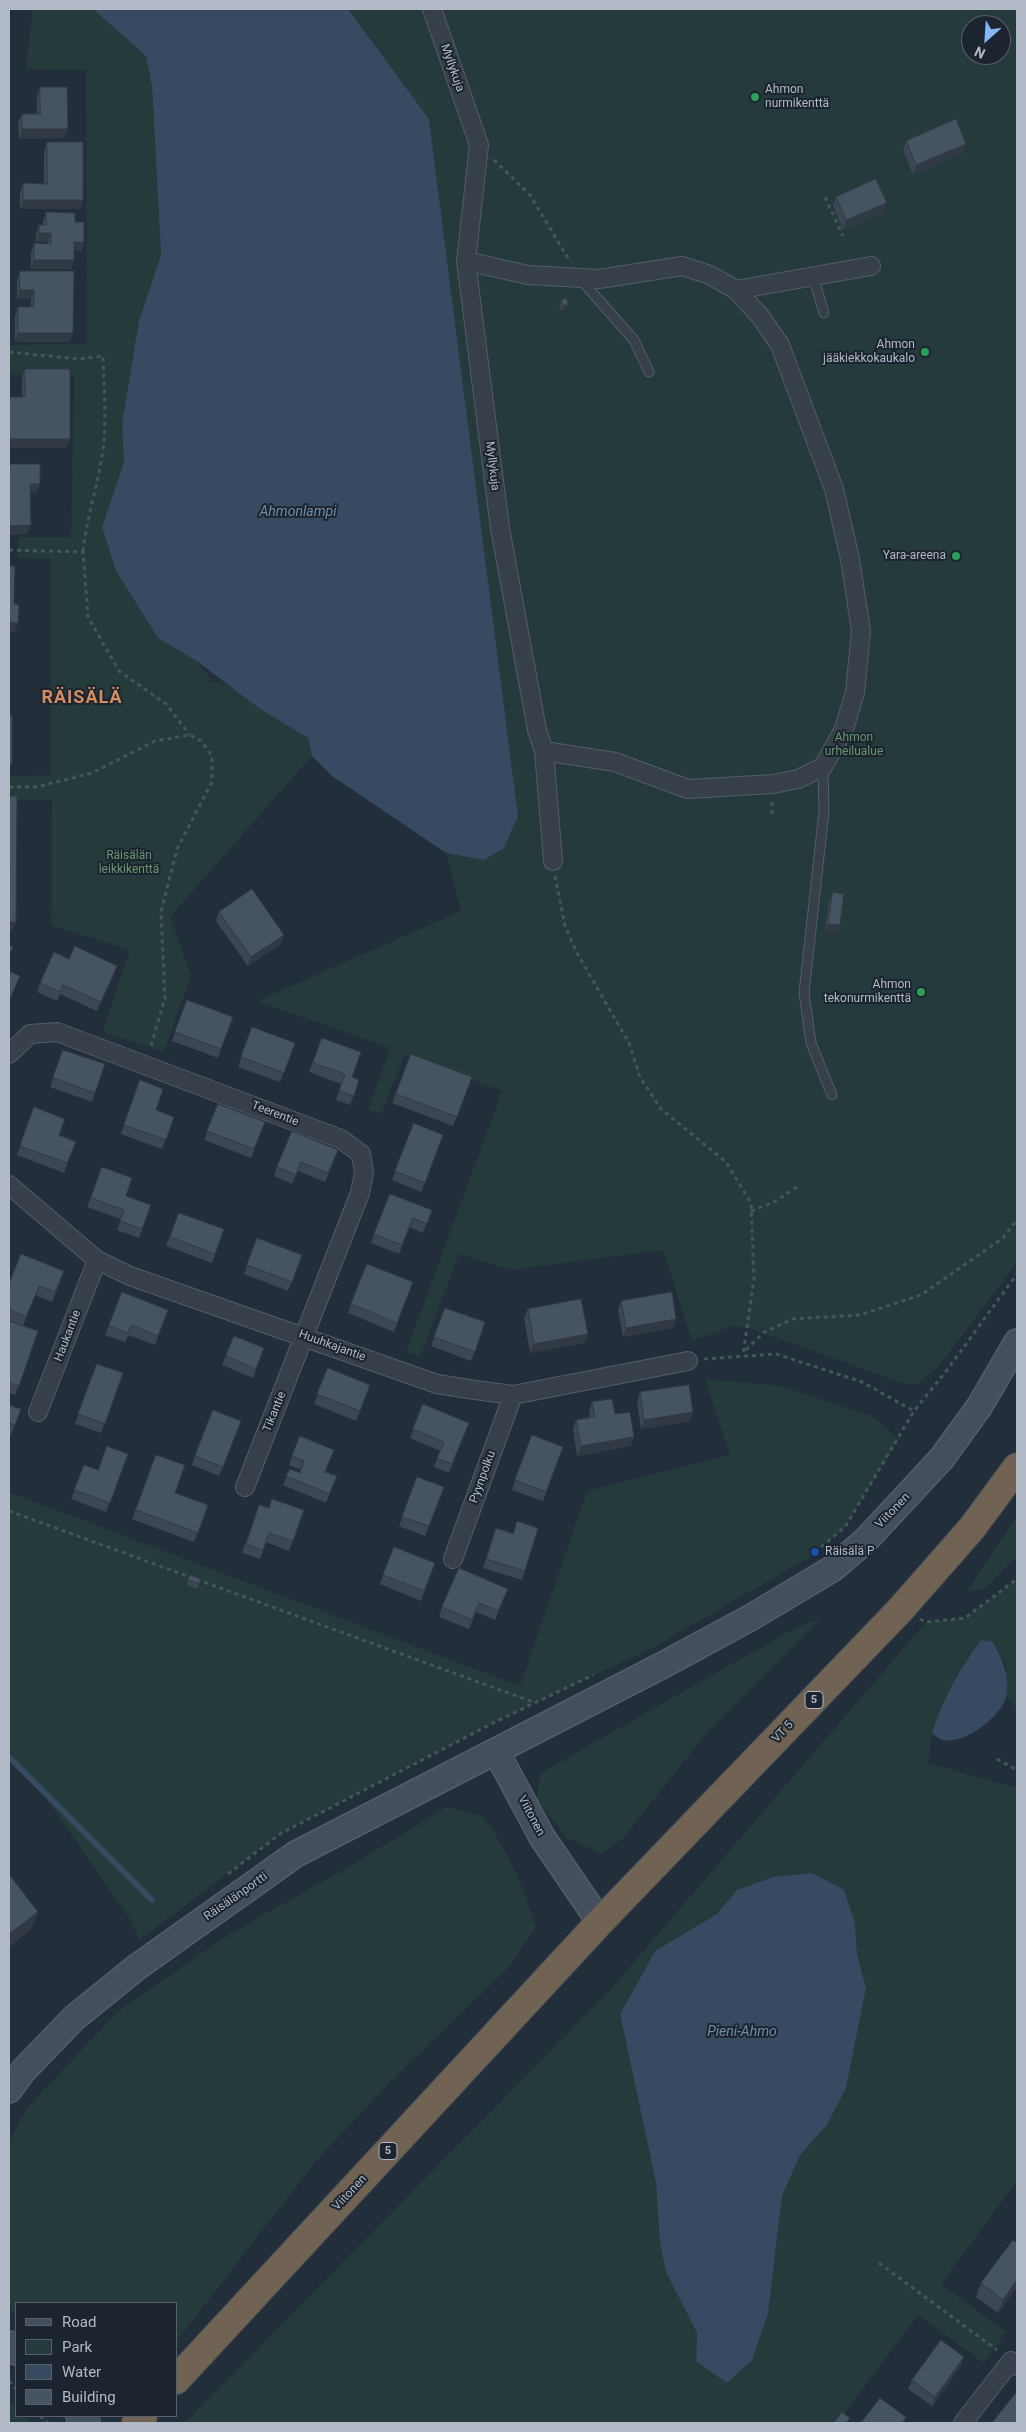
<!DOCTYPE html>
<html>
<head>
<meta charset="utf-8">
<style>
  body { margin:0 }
  #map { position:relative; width:1026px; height:2432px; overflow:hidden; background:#222e3a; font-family:Roboto,sans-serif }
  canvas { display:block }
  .frame { position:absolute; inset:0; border:10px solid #b1bac6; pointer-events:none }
  .legend { position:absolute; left:15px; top:2302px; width:162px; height:115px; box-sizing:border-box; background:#1b242f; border:1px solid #57606b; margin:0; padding:6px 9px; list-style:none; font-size:15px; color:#b1bac6 }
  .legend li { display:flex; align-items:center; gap:10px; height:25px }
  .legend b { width:25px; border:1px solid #57606b }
  .north { position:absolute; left:961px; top:15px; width:50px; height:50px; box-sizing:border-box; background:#1b242f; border:1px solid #57606b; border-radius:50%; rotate:206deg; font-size:14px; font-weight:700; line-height:20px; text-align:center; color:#b1bac6 }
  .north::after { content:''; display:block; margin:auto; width:18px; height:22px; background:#85b7f6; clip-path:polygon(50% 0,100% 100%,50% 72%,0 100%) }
</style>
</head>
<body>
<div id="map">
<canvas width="1026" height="2432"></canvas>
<div class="frame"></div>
<ul class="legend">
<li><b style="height:6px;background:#444f5d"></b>Road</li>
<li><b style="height:14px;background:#243a3b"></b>Park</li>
<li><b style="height:14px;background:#364a61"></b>Water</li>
<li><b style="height:14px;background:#465361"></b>Building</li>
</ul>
<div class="north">N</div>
</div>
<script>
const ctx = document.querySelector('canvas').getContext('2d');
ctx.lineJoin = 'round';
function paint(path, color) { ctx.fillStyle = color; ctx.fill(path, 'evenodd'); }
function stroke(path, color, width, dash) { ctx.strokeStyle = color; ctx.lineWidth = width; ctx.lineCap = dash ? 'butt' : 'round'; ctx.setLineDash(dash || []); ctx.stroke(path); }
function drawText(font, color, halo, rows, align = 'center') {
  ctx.font = font + ' Roboto,sans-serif'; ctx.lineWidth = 4; ctx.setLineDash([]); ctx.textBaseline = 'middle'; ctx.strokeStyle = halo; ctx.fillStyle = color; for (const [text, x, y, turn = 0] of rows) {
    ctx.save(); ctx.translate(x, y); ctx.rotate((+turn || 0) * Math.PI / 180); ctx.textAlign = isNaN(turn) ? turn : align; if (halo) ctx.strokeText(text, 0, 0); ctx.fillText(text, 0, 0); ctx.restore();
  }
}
paint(new Path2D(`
  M29 9H93L146 56 152 87 161 255 139 321 122 424 124 462 102 527 116 571 158 638 198 662 212 681H194L226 683 260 709 308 738 312 756 170 917 191 975 164 1052 103 1032 130 950 51 925 52 800H9V776L51 775V559L18 558 19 537H71L74 376 9 375V345L87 344 86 70 26 69 32 14Z
  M348 9H1017V1262L940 1365 919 1383 908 1385 749 1328 733 1326 692 1341 663 1250 511 1270 459 1254 420 1357 406 1352 502 1091 405 1054 381 1114 368 1110 390 1048 257 1001 461 911 446 853 484 860 518 816 429 119ZM971 25H1001V55H971Z
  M705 1379 781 1386 872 1416 899 1439 845 1527 810 1557 654 1647 495 1722 280 1834 139 1940 130 1919 53 1808 9 1757V1492L520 1686 587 1491 730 1455Z
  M1017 1516V1556L985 1589 966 1592Z
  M1017 1579V1709L1006 1697V1665L993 1642 932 1733 928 1763 1017 1788V2181L941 2284 1006 2332 984 2363 918 2315 837 2423H185L611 1989 926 1622 965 1618ZM737 1890 855 1923 857 1954 866 1988 846 2088 827 2125 800 2155 781 2196 768 2314 696 2361 697 2333 666 2272 660 2244 656 2183 620 2014 655 1951 718 1914Z
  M822 1617 709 1730 624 1837 602 1854 566 1837 537 1800 540 1773 790 1631Z
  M446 1807 483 1816C509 1854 523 1883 536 1927L509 1967 394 2078 316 2161 176 2342V2303H16V2316L9 2307V2142L28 2107 117 2012 228 1935 369 1855Z
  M9 2400 16 2407V2416H25L32 2423H9Z`), '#243a3b');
paint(new Path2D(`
  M93 9H348L429 119 518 816 504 848 484 860 446 853 332 776 312 756 308 738 260 709 198 662 158 638 116 571 102 527 124 462 122 424 139 321 161 255 152 87 146 56Z
  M981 1640 993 1642C1002 1659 1011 1677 1006 1697 1000 1718 964 1745 942 1740 939 1739 934 1735 932 1733 943 1699 959 1670 981 1640Z
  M812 1873 844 1890 855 1923 857 1954 866 1988 846 2088 827 2125 800 2155 782 2196 768 2314 752 2360 727 2383 696 2361 697 2333 666 2272 660 2244 656 2183 620 2014 655 1951 717 1914 737 1890 773 1877Z`), '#364a61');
stroke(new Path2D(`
  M9 1757 152 1900`), '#364a61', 5.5);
const lane = new Path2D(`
  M813 276 824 313
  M581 280 634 340 649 372
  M823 767 824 811 804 993 811 1043 832 1095`);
const street = new Path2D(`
  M432 9 479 145 466 261 500 528 537 730 544 751 553 861
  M466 261 528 275 599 279 682 266 710 275 736 290 760 316 780 345 834 489 850 559 861 631 855 692 844 729 823 767 798 779 773 784 688 789 615 762 544 751
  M736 290 871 266
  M9 1054 30 1034 57 1032 341 1139 361 1154 364 1173 360 1193 245 1487
  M9 1185 97 1260 130 1276 437 1384 475 1390 513 1395 688 1361
  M38 1412 97 1260
  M453 1559 513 1395
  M963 2423 1011 2361 1017 2366`);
const secondary = new Path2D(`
  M496 1751 542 1837 600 1922
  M9 2090 23 2071 74 2018 137 1967 296 1854 663 1665 750 1618 832 1569 865 1541 942 1458 979 1407 1017 1342
  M9 2344 16 2352
  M79 2416 87 2423`);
const highway = new Path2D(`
  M176 2380 600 1922 900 1610 972 1528 1017 1467
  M136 2423 143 2416`);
stroke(lane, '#545d68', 11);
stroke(street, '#545d68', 20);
stroke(secondary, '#545d68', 28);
stroke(highway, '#414a55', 30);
stroke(new Path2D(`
  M494 160 530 195 569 260
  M825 197 843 236
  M9 352 79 359 103 356C104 384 106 413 104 441 100 479 87 514 83 552
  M9 550 83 552 88 617 119 671 166 704 190 735
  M9 787H37L92 773 155 741 190 735 201 741 212 756V782L177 849 161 912 165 998 150 1049
  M772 814V802
  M555 876 565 926 577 953 629 1043 640 1077 661 1109 726 1162 751 1203 754 1279 743 1355
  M751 1211 774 1202 797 1187
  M746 1350 763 1333 792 1319 860 1315 921 1295 1003 1238 1017 1220
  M704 1359 776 1354 862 1382 914 1411
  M9 1511 533 1702
  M815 1552 845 1527 914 1411 947 1370 1017 1274
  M920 1619 926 1622 965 1618 1017 1579
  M997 1759 1017 1770
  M228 1874 280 1834 495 1722 593 1675
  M879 2263 997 2350
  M9 2381 16 2389
  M40 2416 48 2423`), '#425758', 3, [4, 4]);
stroke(lane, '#363f4a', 9);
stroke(street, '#363f4a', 18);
stroke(secondary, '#444f5d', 25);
stroke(highway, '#706353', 28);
paint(new Path2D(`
  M40 87 64 138 19 139 18 123 22 114H37V96Z
  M906 141 966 144 963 153 913 175 903 150Z
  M47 142 83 200 80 209H20V193L23 183 44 184V152Z
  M836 197 884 212 843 230 833 206Z
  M46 212 75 222 84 242 81 251H74L71 269H31V253L34 243 48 244V242H36V234L39 225H43V222Z
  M20 271 70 342H15V316L18 307H31V299H17V280Z
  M561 300 568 305 566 309 561 311 559 304Z
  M25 369 67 448 22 397V378Z
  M833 892 840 925 837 934 825 933 829 901Z
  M219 912 284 935 280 944 248 966 216 921Z
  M69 959 117 966 114 975 97 1011 60 994 57 1001 37 992 40 983Z
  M187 1000 233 1017 218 1058 172 1041Z
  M252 1027 295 1043 280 1082 238 1067Z
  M322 1038 352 1077 359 1080 350 1105 336 1100 341 1084 309 1072Z
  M63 1050 105 1064 92 1102 50 1087Z
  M411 1054 472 1077 453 1126 392 1103Z
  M140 1080 156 1110 174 1117 162 1149 121 1134Z
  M218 1104 265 1122 251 1158 204 1140Z
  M34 1107 59 1135 76 1142 64 1173 17 1155Z
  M414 1123 443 1135 421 1192 392 1180Z
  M338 1150 325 1182 298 1171 292 1184 274 1176 277 1167Z
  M102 1167 126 1196 151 1205 139 1238 117 1230 121 1219 87 1207Z
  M390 1194 432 1210 423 1233 409 1227 399 1254 371 1243Z
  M179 1213 224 1229 212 1263 166 1246Z
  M257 1238 302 1255 288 1291 244 1274Z
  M61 1280 52 1302 35 1295 23 1326 9 1320V1284Z
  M413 1282 394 1332 348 1313 351 1304Z
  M122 1292 168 1310 155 1345 128 1335 125 1342 105 1335Z
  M621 1301 673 1328 623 1337 618 1310Z
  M445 1308 485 1322 471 1361 431 1346Z
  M528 1309 588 1334 584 1343 530 1353 524 1318Z
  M9 1321 38 1331 15 1395 9 1393Z
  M234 1336 264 1348 253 1378 222 1365Z
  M97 1364 123 1373 101 1433 75 1424Z
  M328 1368 370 1385 356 1421 314 1404Z
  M640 1392 693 1412 690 1421 641 1429 637 1402Z
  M592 1402 615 1414 631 1446 577 1456 573 1429 576 1420 590 1417 589 1412Z
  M423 1404 469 1423 449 1473 434 1467 440 1451 410 1438Z
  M9 1405 21 1409 11 1435 9 1434Z
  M241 1421 219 1476 192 1465 195 1456Z
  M532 1435 563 1447 543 1501 512 1490Z
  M128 1454 106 1512 71 1499 84 1465 98 1470Z
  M156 1455 175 1493 208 1505 194 1542 132 1519Z
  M292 1456 337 1476 326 1503 283 1485 290 1469 300 1473 301 1470 289 1465Z
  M417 1477 444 1487 425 1536 399 1526Z
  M259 1505 269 1508 304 1510 289 1551 266 1542 260 1559 242 1553Z
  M517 1521 525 1571 522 1580 483 1568 496 1528 513 1533Z
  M394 1547 435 1563 421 1601 380 1584Z
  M190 1575 201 1579 197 1589 187 1585Z
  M504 1598 495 1620 476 1612 469 1629 439 1617 442 1607Z
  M1017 2243V2287L998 2313 976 2297 981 2283Z
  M961 2366 932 2406 908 2389 912 2380Z`), '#3c4753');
paint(new Path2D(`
  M22 129H68L64 138 19 139Z
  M966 144 963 153 913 175 916 165Z
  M23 200H83L80 209H20Z
  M887 203 884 212 843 230 846 220Z
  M39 233H51L48 242H36Z
  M74 242H84L81 251H71Z
  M34 260H74L71 269H31Z
  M20 290H34L31 299H17Z
  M568 305 566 309 561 311 563 306Z
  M18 333H73L70 342H15Z
  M9 439H70L67 448H9Z
  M30 484H40L37 493H27Z
  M31 525 27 534 9 535V526Z
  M9 622 18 623 15 632H9Z
  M9 764H12L9 772Z
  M9 922H16L12 931H9Z
  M828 924 840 925 837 934 825 933Z
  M284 935 280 944 248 966 251 957Z
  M117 966 114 975 97 1011Z
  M676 1319 673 1328 623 1337 626 1328Z
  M588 1334 584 1343 530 1353 534 1344Z
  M693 1412 690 1421 641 1429 644 1420Z
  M634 1437 631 1446 577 1456 581 1446Z
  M38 1912 31 1930 9 1947V1934Z
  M1017 2280V2287L998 2313 1003 2300Z
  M964 2357 961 2366 932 2406 935 2397Z`), '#313a44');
const building = new Path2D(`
  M40 87H67L68 129H22V114H40Z
  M956 119 966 144 916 165 906 141Z
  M47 142H83V200H23V183L47 184Z
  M876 179 887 203 846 220 836 197Z
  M46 212 75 213V222H84V242H74V260H34V243L51 244V233H39V225H46Z
  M20 271H74L73 333H18V307H34V290H20Z
  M567 298 568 305 563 306 561 300Z
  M25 369H70V439H9V397H25Z
  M9 464H40V484H30L31 525 9 526Z
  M9 566H15L14 604 19 605 18 623 9 622Z
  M9 715H12V764H9Z
  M9 796H17L16 922H9Z
  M252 889 284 935 251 957 219 912Z
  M833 892 844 894 840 925 828 924Z
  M9 945 13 947 9 956Z
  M75 946 117 966 101 1002 63 985 60 992 40 983 54 952 69 959Z
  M9 971 20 976 9 1001Z
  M187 1000 233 1017 221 1049 175 1032Z
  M252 1027 295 1043 284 1073 241 1057Z
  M322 1038 361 1052 352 1077 359 1080 354 1096 339 1091 345 1074 313 1063Z
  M63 1050 105 1064 95 1093 53 1078Z
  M411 1054 472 1077 457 1117 396 1094Z
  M140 1080 163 1089 156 1110 174 1117 166 1140 124 1125Z
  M218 1104 265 1122 254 1149 207 1131Z
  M34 1107 65 1119 59 1135 76 1142 67 1163 20 1146Z
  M414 1123 443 1135 425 1183 395 1171Z
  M292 1131 338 1150 328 1173 301 1162 296 1175 277 1167Z
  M102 1167 132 1178 126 1196 151 1205 142 1229 120 1221 124 1210 91 1198Z
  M390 1194 432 1210 427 1224 413 1218 402 1245 374 1234Z
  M179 1213 224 1229 215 1254 170 1237Z
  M257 1238 302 1255 292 1282 247 1265Z
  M21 1254 64 1271 55 1292 39 1286 26 1317 9 1309V1284Z
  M367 1264 413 1282 397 1323 351 1304Z
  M122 1292 168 1310 158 1336 131 1325 128 1333 109 1326Z
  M672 1292 676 1319 626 1328 621 1301Z
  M581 1299 588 1334 534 1344 528 1309Z
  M445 1308 485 1322 475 1352 434 1337Z
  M9 1321 38 1331 19 1386 9 1383Z
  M234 1336 264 1348 256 1369 226 1356Z
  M97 1364 123 1373 105 1424 78 1414Z
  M328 1368 370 1385 360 1411 317 1394Z
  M689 1385 693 1412 644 1420 640 1392Z
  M612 1399 615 1414 630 1412 634 1437 581 1446 576 1420 595 1417 592 1402Z
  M423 1404 469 1423 452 1464 437 1458 444 1442 413 1429Z
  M9 1405 21 1409 15 1425 9 1423Z
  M213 1410 241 1421 223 1467 195 1456Z
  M532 1435 563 1447 546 1492 515 1480Z
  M300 1436 334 1450 325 1472 337 1476 329 1494 286 1476 290 1469 300 1473 304 1461 292 1456Z
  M107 1446 128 1454 110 1503 74 1490 84 1465 98 1470Z
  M156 1455 185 1465 175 1493 208 1505 198 1533 136 1510Z
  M417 1477 444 1487 429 1526 402 1517Z
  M272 1499 304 1510 293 1541 269 1533 263 1550 246 1544 259 1505 269 1508Z
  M517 1521 538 1528 525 1571 486 1559 496 1528 513 1534Z
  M394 1547 435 1563 424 1591 383 1575Z
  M459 1568 508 1589 498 1611 479 1603 472 1620 442 1607Z
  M190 1575 201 1579 199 1584 188 1580Z
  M9 1874 38 1912 9 1934Z
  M1013 2240 1017 2243V2280L1003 2300 981 2283Z
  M941 2340 964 2357 935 2397 912 2380Z
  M1016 2393 1017 2394V2423H992Z
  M880 2398 906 2417 902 2423H861Z
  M842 2412 850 2418 846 2423H834Z`);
paint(building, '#465361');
stroke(building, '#313a44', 1);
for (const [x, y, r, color] of [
  [755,97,5,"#2e9e5b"],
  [925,352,5,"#2e9e5b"],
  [956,556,5,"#2e9e5b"],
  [921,992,5,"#2e9e5b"],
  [815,1552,5,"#1a4fb4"]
]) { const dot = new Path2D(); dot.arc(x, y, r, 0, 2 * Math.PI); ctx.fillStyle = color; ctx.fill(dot); stroke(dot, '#1b242f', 2); }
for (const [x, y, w] of [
  [814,1700,18],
  [388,2151,18]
]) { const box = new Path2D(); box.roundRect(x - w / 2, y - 8.5, w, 17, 4); ctx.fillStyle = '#1b242f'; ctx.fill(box); stroke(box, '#b1bac6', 1); }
drawText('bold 11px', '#b1bac6', null, [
  ["5",814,1700],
  ["5",388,2151]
]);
drawText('12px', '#b1bac6', '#1b242f', [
  ["Myllykuja",452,68,71],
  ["Myllykuja",492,466,83],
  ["Teerentie",275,1114,21],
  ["Haukantie",68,1336,-69],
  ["Huuhkajantie",332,1346,20],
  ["Tikantie",275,1412,-68],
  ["Pyynpolku",483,1477,-70],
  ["Viitonen",893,1511,-46],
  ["VT 5",783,1732,-46],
  ["Viitonen",531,1816,62],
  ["Räisälänportti",236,1897,-35],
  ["Viitonen",350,2193,-47]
]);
drawText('12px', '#b1bac6', '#1b242f', [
  ["Ahmon",765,90,"left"],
  ["nurmikenttä",765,104,"left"],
  ["Ahmon",915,345],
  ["jääkiekkokaukalo",915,359],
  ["Yara-areena",946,556],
  ["Ahmon",911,985],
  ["tekonurmikenttä",911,999],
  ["Räisälä P",825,1552,"left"]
], 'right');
drawText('12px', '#689770', '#1b242f', [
  ["Ahmon",854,738],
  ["urheilualue",854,752],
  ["Räisälän",129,856],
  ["leikkikenttä",129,870]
]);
drawText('italic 14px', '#718caa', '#1b242f', [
  ["Ahmonlampi",298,512],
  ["Pieni-Ahmo",742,2032]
]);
ctx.letterSpacing = '1px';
drawText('bold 18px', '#d38b5f', '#1b242f', [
  ["RÄISÄLÄ",82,698]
]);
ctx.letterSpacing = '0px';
</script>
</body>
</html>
